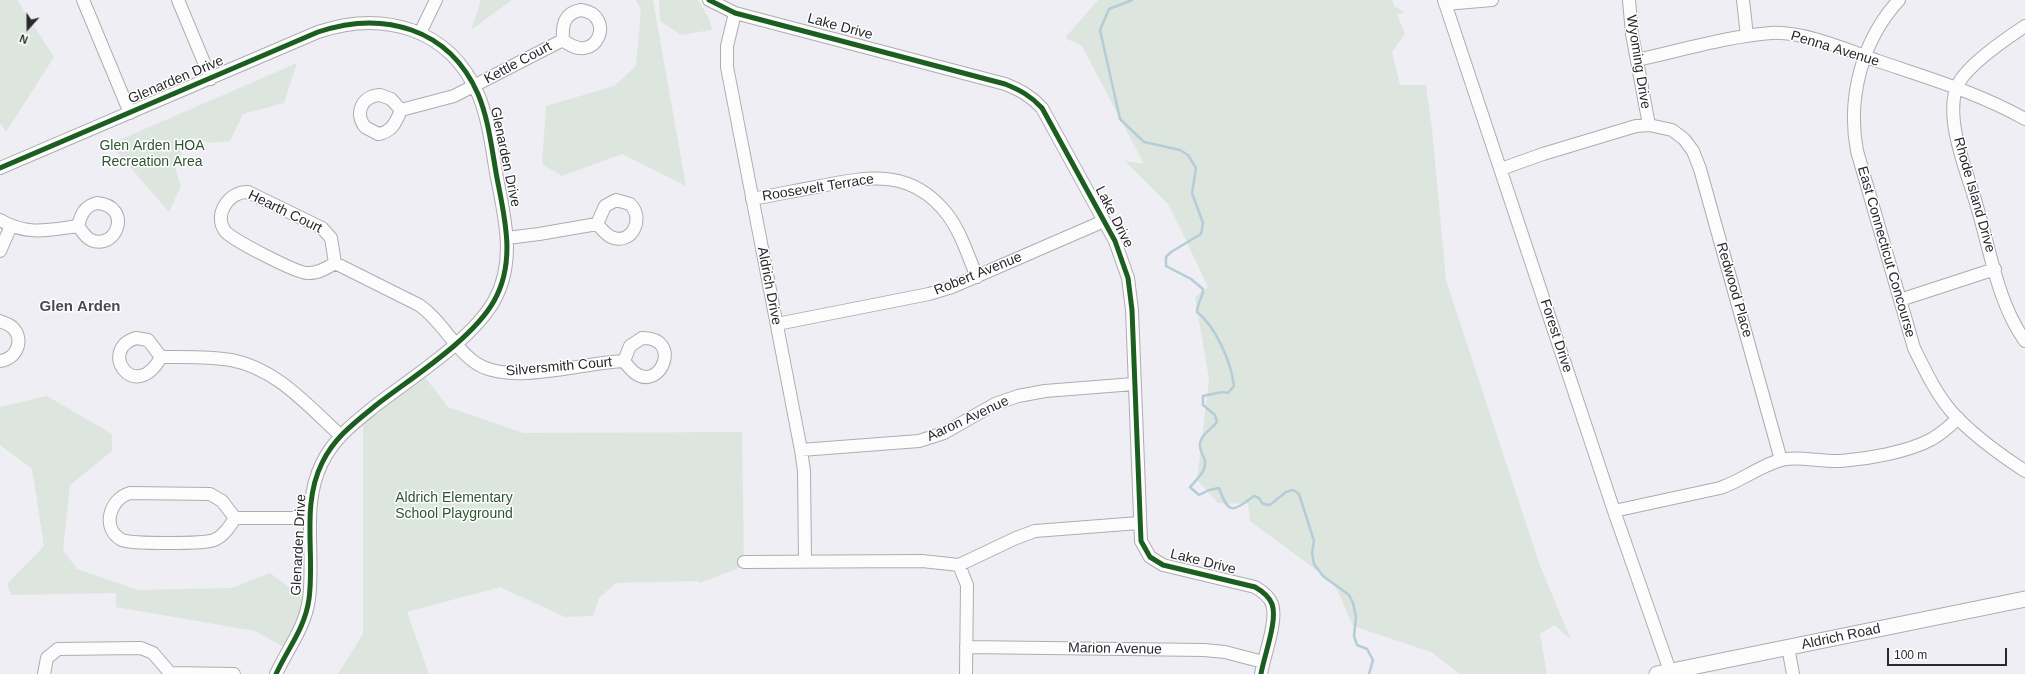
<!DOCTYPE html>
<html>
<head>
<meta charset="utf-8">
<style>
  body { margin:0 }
  #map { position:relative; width:2025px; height:674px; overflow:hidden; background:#eeeef4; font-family:Arial,sans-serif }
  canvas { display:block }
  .north { position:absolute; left:8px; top:8px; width:40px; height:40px; -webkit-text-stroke:3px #fff; paint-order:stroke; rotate:201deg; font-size:11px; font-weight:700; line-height:16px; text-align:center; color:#29292d }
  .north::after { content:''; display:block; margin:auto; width:14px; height:18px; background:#29292d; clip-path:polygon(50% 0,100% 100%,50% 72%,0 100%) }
  .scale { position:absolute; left:1887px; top:648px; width:120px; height:18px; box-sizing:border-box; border:2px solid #29292d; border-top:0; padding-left:5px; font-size:12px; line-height:14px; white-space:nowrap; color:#29292d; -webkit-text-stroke:3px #fff; paint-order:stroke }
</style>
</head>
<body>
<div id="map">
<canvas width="2025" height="674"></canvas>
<div class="north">N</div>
<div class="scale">100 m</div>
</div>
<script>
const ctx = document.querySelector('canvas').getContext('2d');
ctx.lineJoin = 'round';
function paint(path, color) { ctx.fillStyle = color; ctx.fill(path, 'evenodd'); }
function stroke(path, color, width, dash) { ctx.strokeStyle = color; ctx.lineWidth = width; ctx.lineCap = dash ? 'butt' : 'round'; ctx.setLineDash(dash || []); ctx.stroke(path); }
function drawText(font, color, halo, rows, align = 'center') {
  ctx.font = font + ' Arial,sans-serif'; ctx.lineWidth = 3; ctx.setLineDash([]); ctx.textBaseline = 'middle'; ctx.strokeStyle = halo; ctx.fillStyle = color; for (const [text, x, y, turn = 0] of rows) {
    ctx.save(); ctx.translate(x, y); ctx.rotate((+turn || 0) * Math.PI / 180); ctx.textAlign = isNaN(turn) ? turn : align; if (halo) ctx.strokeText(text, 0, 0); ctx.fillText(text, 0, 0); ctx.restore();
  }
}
paint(new Path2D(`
  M0 0H17L54 57 6 132 0 123Z
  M481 0H512L471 30Z
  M636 0H653L686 186 622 154 562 176 542 164 546 106 614 86 636 66 641 10Z
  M659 0H698L708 17 712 28 711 30 681 35 660 21Z
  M1098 0H1392L1394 6 1405 13 1397 14 1405 34 1392 52 1400 85H1426L1432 129 1446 280 1540 566 1571 640 1554 625 1540 634 1547 674H1460L1431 652 1353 626 1334 583 1250 521 1248 504 1218 503 1197 480 1209 379 1195 297 1208 287 1169 205 1125 161 1144 164 1082 46 1065 38Z
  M297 63 284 103 243 114 230 141 210 143 194 138 183 151 175 167 181 186 169 212 110 144Z
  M421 372 448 407 523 433 742 432 744 566 700 583 698 581 616 583 599 598 593 616 565 617 500 587 407 612 429 674H338L363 634V417Z
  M47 396 112 434V451L70 485 63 550 77 569 138 590 231 588 270 573 311 603 291 651 255 631 116 607V593L11 595 7 584 44 546 32 469 0 445V407Z`), '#dce6df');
stroke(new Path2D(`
  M1132 0 1109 9 1100 30 1120 119 1144 142 1180 150 1188 155 1196 168 1192 193 1203 223 1201 234 1171 252 1166 257V266L1191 279 1203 289C1203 298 1197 303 1197 312 1216 327 1231 362 1234 386L1228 393 1222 392 1203 396V405L1215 415 1217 422C1211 430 1202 433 1200 443 1199 449 1202 453 1204 458 1209 469 1197 479 1190 487L1199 495 1209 490 1219 488C1229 516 1233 511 1254 496L1259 498 1263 504 1270 505 1286 492 1293 490 1299 494 1314 541 1312 553 1314 564 1323 576 1349 595 1353 603 1356 617 1354 636 1357 645 1367 649 1373 660 1369 674`), '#b5ccd9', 2.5);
const minor = new Path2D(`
  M83 0 130 113
  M178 0 211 79
  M709 0 735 13 1005 84C1020 90 1031 96 1042 108L1115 241 1128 278 1132 310 1141 541 1150 557 1163 565 1255 587C1262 591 1269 596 1272 604 1278 620 1264 656 1261 674
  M1444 0 1614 511 1670 671
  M1629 0 1632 34 1649 125
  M1743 0 1747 36
  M1899 0C1862 40 1847 98 1857 151L1914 348C1925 370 1935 392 1951 411 1972 435 1999 454 2025 471
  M1445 4 1492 0
  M581 10C617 15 597 68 563 40 562 25 564 13 581 10Z
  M735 13 727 46V67L801 450 804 471 805 560
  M2025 26C2007 38 1962 68 1956 89 1945 124 1969 176 1978 210 1991 254 1998 303 2025 341
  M420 33 436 0
  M1637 60C1679 51 1729 36 1771 33 1804 31 1847 50 1878 61 1928 78 1979 93 2025 119
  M380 95 391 99 401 110C396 122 392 132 378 134L365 127C354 113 362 96 380 95Z
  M401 110 454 96 563 40
  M0 168 318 32C383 10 449 28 478 94 489 120 492 151 497 178 505 219 516 262 494 301 472 340 411 378 375 406 354 423 334 438 322 463 301 505 315 554 309 599 305 628 288 648 276 674
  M1501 169 1543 154 1636 126 1649 125 1672 130 1684 139 1693 151 1700 169 1781 460
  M248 192 322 228 331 238 335 263C327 268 317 274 307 273 297 273 230 239 225 231 213 215 229 191 248 192Z
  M752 199C775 195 798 190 821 186 870 176 912 169 947 214 961 232 968 256 977 277
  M616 200 630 204C645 218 632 246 611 237 605 234 601 228 597 224L605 206Z
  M97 203C133 206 117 251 91 240 85 237 82 231 78 226 81 215 84 206 97 203Z
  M0 220C28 236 48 230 78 226
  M507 238 539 234 597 224
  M0 251 11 226
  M335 263 419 305C441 320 452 345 473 361 507 388 583 362 624 361
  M1900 300 1995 269
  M0 321C4 323 9 324 12 327 25 339 17 359 0 361
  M777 324 929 294 952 287 1104 221
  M136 338 148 340 161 357C135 405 97 350 136 338Z
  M642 338C683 337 661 392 635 373 631 370 627 365 624 361L630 346Z
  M161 357C185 357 208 356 231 360 276 368 308 406 340 435
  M801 450 919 441 944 433 995 404 1018 396 1045 391 1134 384
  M130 493 210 494 222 501 235 518C230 526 224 536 214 540 205 544 131 544 122 540 101 529 109 499 130 493Z
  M1614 511 1720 488C1742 481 1765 462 1786 459 1803 457 1823 462 1841 461 1868 459 1908 452 1932 439 1942 433 1950 426 1958 418
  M235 518H310
  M744 562 922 561 959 565 967 585 966 674
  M959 565 1016 538 1035 531 1139 523
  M966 647 1204 650 1225 652 1263 662
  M1788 647 1793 674
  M170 673 234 674
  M44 674 47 658 58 649 141 648 153 653 170 673 169 674`);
const major = new Path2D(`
  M1657 674 2025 599`);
stroke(minor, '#adadb1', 14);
stroke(major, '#adadb1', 17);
stroke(minor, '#fcfcfd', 12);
stroke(major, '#fcfcfd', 15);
stroke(new Path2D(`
  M709 0 735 13 1005 84C1020 90 1031 96 1042 108L1115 241 1128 278 1132 310 1141 541 1150 557 1163 565 1255 587C1262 591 1269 596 1272 604 1278 620 1264 656 1261 674
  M0 168 318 32C383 10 449 28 478 94 489 120 492 151 497 178 505 219 516 262 494 301 472 340 411 378 375 406 354 423 334 438 322 463 301 505 315 554 309 599 305 628 288 648 276 674`), '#1b5e20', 5);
drawText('14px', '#29292d', '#fff', [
  ["Lake Drive",840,27,15],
  ["Penna Avenue",1835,49,17],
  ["Wyoming Drive",1638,62,81],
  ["Kettle Court",518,63,-28],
  ["Glenarden Drive",176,80,-23],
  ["Glenarden Drive",505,157,78],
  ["Roosevelt Terrace",818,188,-9],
  ["Rhode Island Drive",1974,195,74],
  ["Hearth Court",285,212,26],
  ["Lake Drive",1114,217,63],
  ["East Connecticut Concourse",1886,252,74],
  ["Robert Avenue",978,274,-22],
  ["Aldrich Drive",769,286,79],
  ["Redwood Place",1734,290,74],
  ["Forest Drive",1556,336,72],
  ["Silversmith Court",559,367,-5],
  ["Aaron Avenue",968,419,-25],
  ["Glenarden Drive",299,545,-87],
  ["Lake Drive",1203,562,14],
  ["Aldrich Road",1841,637,-12],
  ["Marion Avenue",1115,649,1]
]);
drawText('14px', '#2e5330', '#fff', [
  ["Glen Arden HOA",152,146],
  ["Recreation Area",152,162],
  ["Aldrich Elementary",454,498],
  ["School Playground",454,514]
]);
drawText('bold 15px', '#4a4a52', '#fff', [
  ["Glen Arden",80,307]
]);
</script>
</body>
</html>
